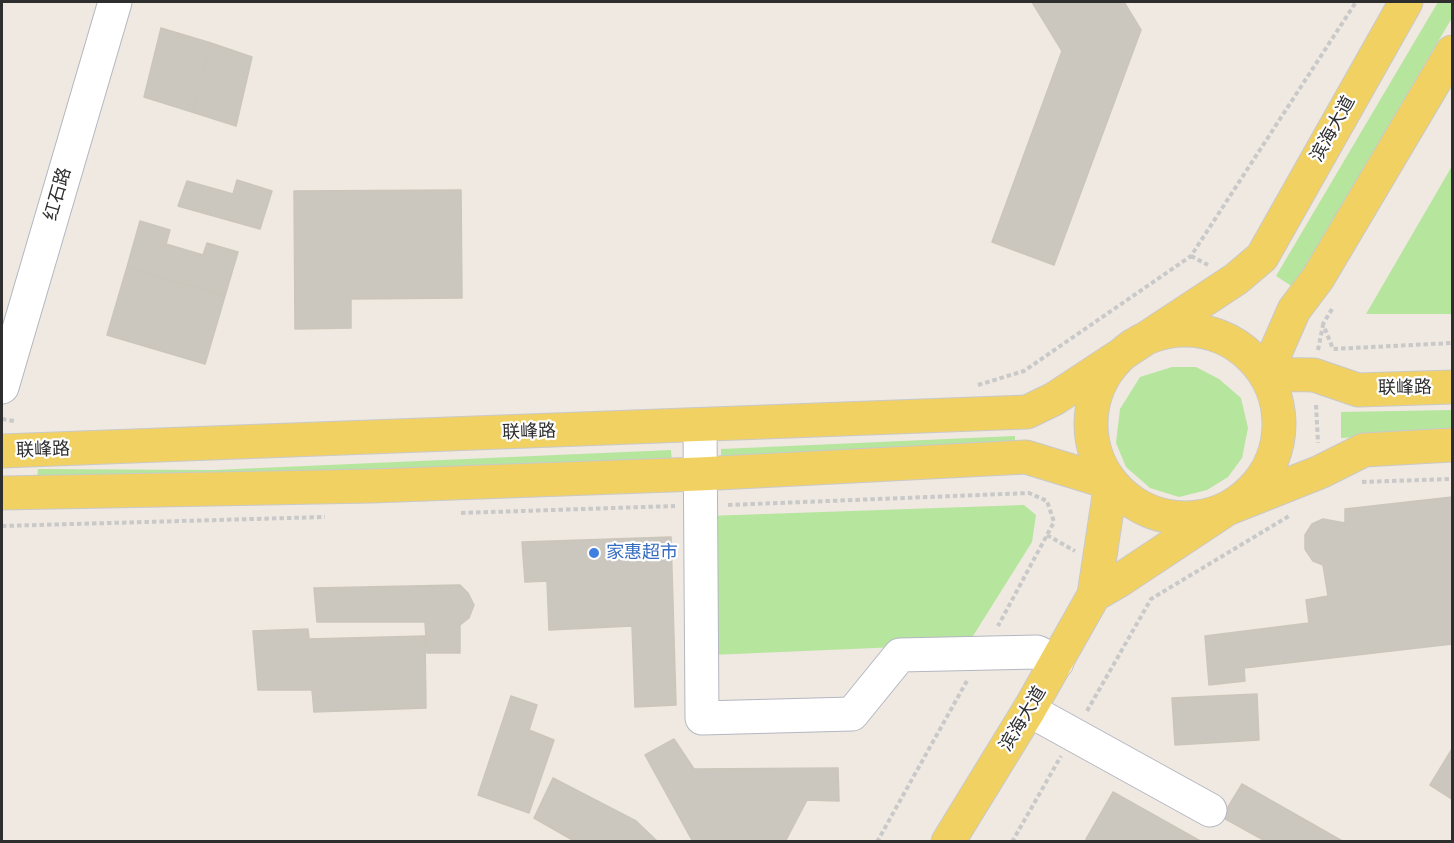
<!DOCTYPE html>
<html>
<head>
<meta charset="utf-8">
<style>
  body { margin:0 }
  #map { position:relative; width:1454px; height:843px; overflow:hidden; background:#efe9e1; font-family:Figtree,sans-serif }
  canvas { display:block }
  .frame { position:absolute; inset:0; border:3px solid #2e2e2e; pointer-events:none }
</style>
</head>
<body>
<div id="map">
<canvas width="1454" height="843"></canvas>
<div class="frame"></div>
</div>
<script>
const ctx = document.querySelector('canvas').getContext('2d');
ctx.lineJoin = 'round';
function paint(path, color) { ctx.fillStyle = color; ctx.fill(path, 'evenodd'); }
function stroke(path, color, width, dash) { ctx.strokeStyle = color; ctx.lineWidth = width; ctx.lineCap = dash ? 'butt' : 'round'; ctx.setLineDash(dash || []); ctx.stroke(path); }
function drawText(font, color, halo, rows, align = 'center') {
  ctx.font = font + ' Figtree,"Noto Sans SC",sans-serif'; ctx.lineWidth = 4.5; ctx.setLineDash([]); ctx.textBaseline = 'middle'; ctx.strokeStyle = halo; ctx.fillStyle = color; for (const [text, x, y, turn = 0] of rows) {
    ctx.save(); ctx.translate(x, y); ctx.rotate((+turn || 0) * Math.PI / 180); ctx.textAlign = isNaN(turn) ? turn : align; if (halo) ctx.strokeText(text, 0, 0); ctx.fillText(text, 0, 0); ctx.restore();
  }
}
paint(new Path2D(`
  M1438 2H1452V18L1293 287 1276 276Z
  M1452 166V314H1366Z
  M1172 367H1196L1219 379 1241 398 1248 428 1242 458 1228 477 1207 490 1179 497 1150 488 1126 467 1116 443 1120 409 1140 377Z
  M1452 410V432L1341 438V412Z
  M1015 436V449L721 462V449Z
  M671 450 672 462 37 479 38 469 214 470Z
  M1024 505 1036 515 1032 542 968 644 711 655 707 516Z`), '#b6e59e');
const building = new Path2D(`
  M1032 2H1124L1141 30 1054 265 992 242 1062 51Z
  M161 28 211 43 192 112 144 97Z
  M211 43 252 57 236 126 192 112Z
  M237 180 272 191 260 229 178 206 187 181 233 194Z
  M461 190 462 298 351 299V328L295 329 294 191Z
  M140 221 170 230 166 244 203 255 207 243 238 252 225 296 127 267Z
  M127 267 225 296 205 364 107 335Z
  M1452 497V644L1244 668 1245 681 1209 685 1205 636 1309 623 1306 600 1328 596 1323 565 1313 561 1305 549V535L1312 524 1323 519 1345 523V509Z
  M671 537 676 705 635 707 632 626 549 630 547 581 525 582 522 542Z
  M460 585 468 593 474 605 469 618 460 625V653H427L425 622H317L314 588Z
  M308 629 309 639 425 636 426 708 314 712 312 690H258L253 631Z
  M1257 694 1259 740 1175 745 1172 698Z
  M511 696 537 705 529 730 554 740 529 813 478 795Z
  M674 739 694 769 838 768 839 801 807 800 785 842H693L645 755Z
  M1452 749V799L1430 785Z
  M553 778 636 821 658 842H576L534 818Z
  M1242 784 1344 842H1267L1222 817Z
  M1113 792 1202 842H1090L1086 839Z`);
paint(building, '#cbc7bf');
stroke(building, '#cbc5ba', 1.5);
const minor = new Path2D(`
  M2 387 115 2
  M700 426 702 718 852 714 900 655 1037 652 1057 662
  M1029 710 1210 810`);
const major = new Path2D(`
  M1452 52 1318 278 1294 310 1266 374 1314 375 1358 390 1452 387
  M1091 424a94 94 0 1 1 188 0a94 94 0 1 1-188 0Z
  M2 451 1027 412 1054 399 1236 279 1262 257 1406 2
  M2 493 372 486 699 474 1026 457 1111 483 1094 595 1029 710 948 842
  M1094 595 1120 580 1227 509 1320 472 1364 450 1452 445`);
stroke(minor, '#b4b7c1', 35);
stroke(major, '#c9c9c9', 35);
stroke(new Path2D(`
  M1191 256 1208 265
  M1332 309 1323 324 1333 349 1452 343
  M1318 350 1323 325
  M978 385 1024 371 1191 256 1356 2
  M1316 405 1318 443
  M2 419 14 421
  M1362 482 1452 479
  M728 505 1029 493 1047 501 1054 522 998 626
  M461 513 675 506
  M2 526 325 517
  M1047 535 1075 551
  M1087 711 1151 599 1289 516
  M877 842 968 679
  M1012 842 1061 756`), '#c9c9c9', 4, [4.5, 3]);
stroke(minor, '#fff', 33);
stroke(major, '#f2d163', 33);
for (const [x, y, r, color] of [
  [594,553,6,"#3f7fe0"]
]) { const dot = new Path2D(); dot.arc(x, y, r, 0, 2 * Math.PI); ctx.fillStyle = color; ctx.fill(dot); stroke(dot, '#fff', 2); }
drawText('18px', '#2e2e2e', '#fff', [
  ["滨海大道",1333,129,-61],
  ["红石路",58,194,-74],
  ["联峰路",1405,388,-1],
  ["联峰路",529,432,-2],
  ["联峰路",43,450,-2],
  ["滨海大道",1023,719,-59]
]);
drawText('18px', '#366cbe', '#fff', [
  ["家惠超市",606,553]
], 'left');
</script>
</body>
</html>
